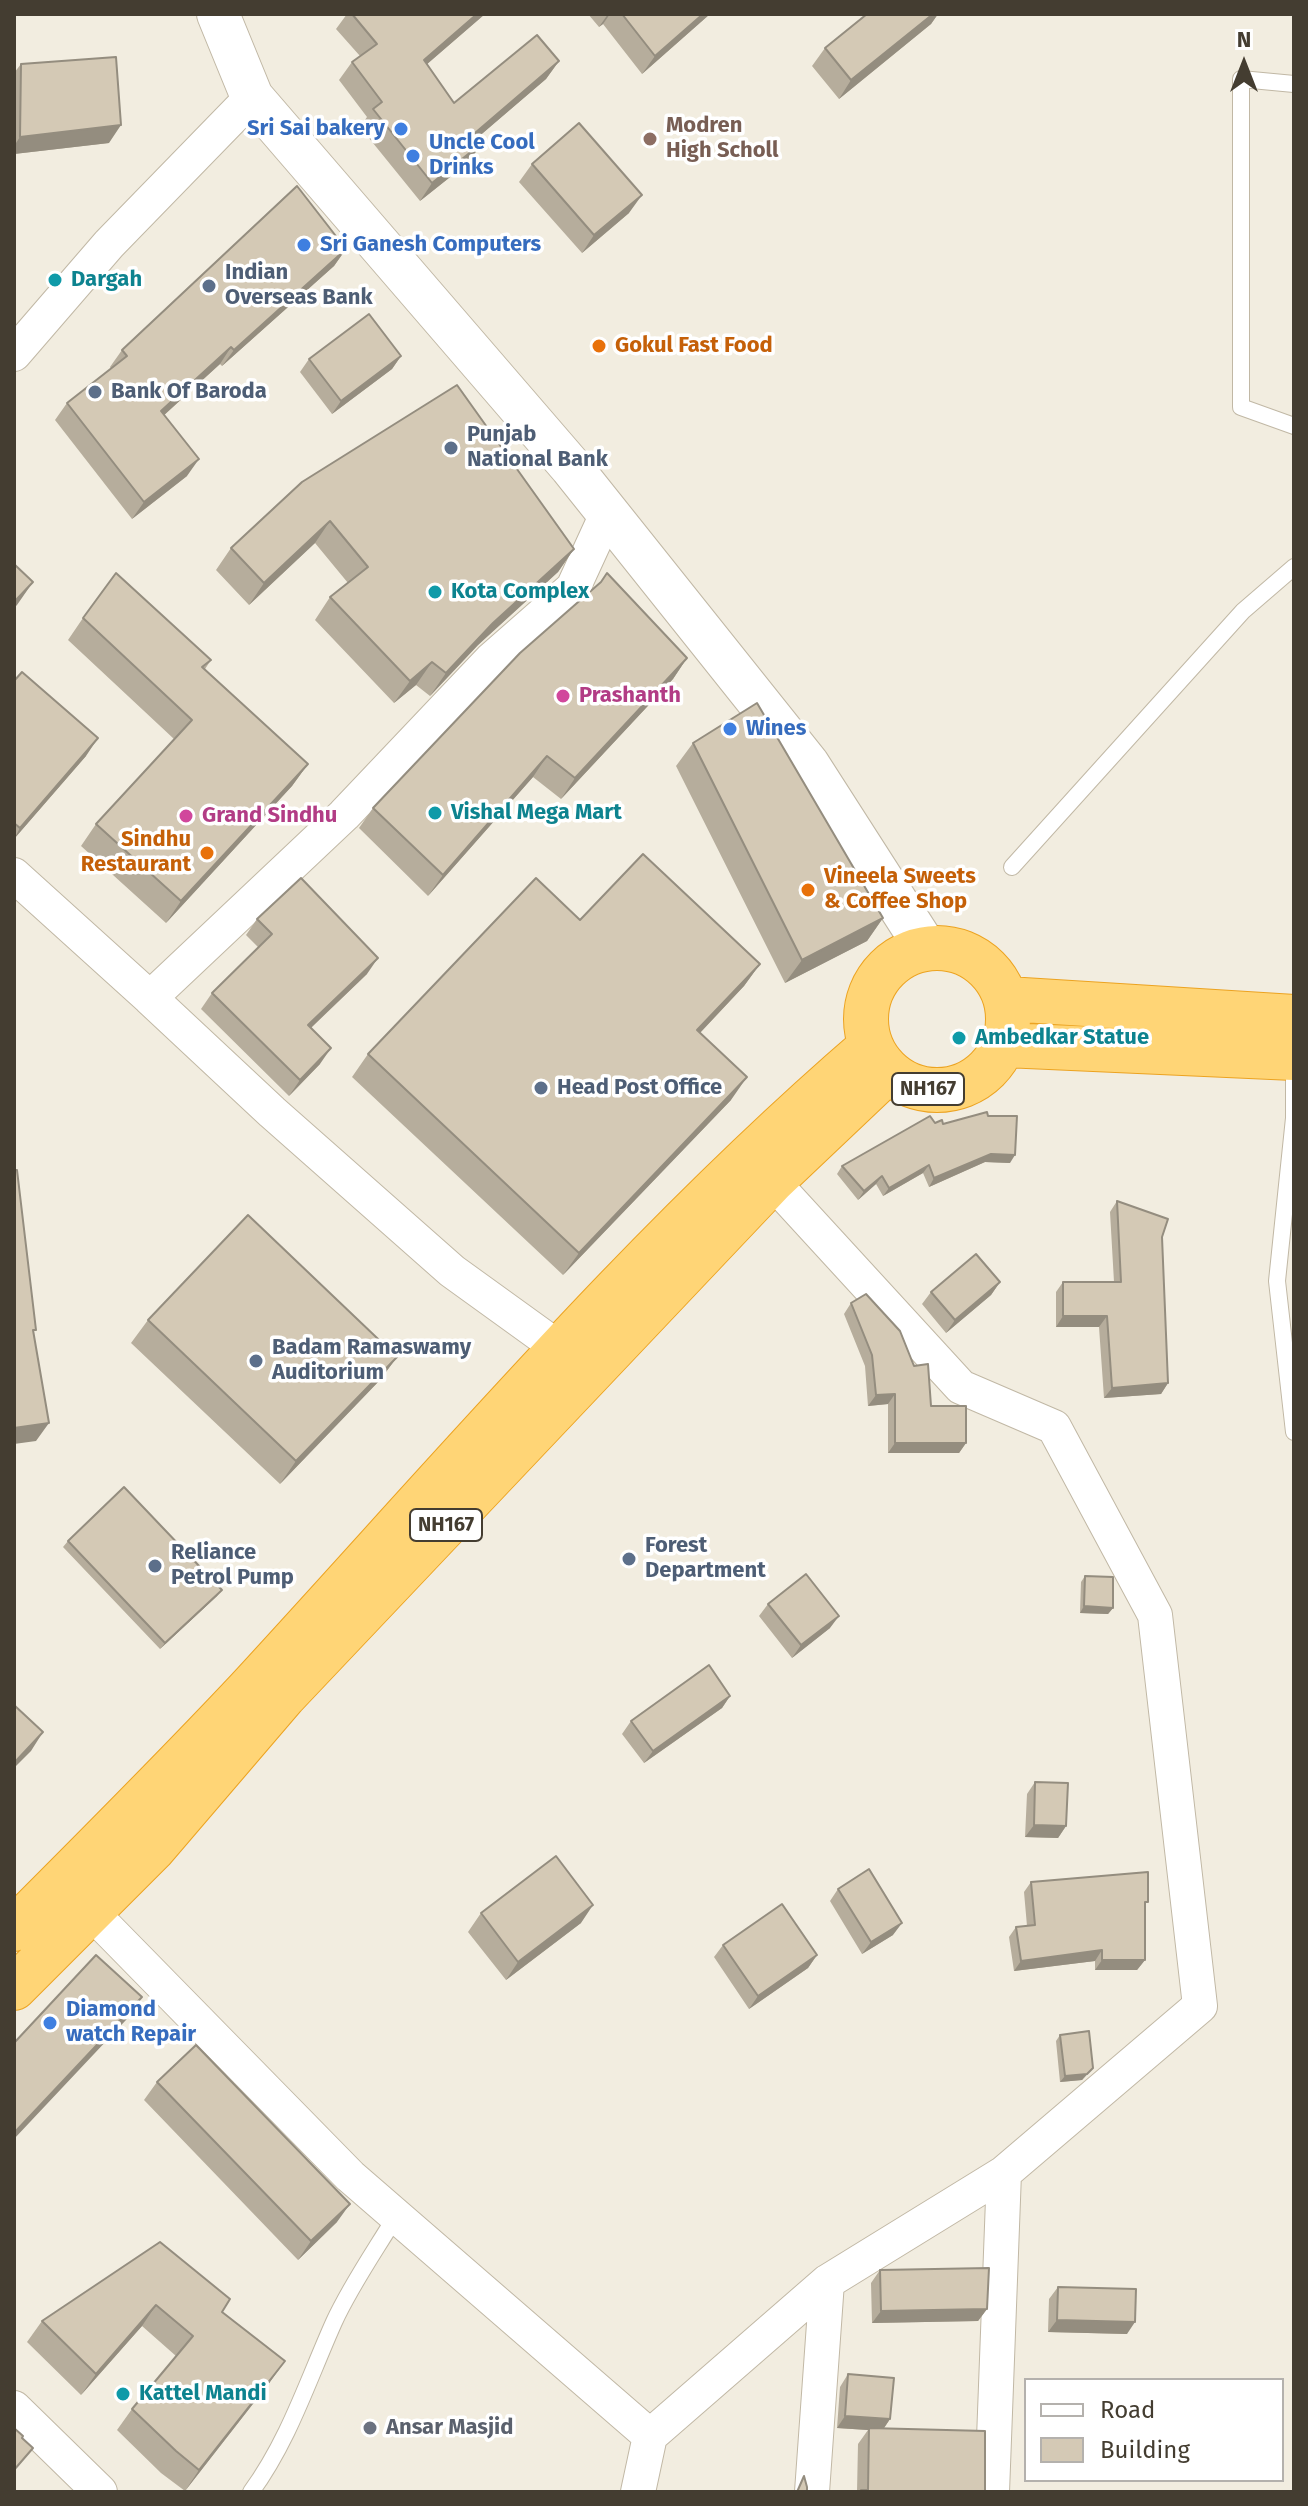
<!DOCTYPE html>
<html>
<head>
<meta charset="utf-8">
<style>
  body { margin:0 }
  #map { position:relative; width:1308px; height:2506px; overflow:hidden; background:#f2ede0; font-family:"Fira Sans",sans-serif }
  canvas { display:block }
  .frame { position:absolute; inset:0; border:16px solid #443d31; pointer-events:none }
  .legend { position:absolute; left:1024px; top:2378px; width:260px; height:104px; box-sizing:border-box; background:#fff; border:2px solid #b4b1ad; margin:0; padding:10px 14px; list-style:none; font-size:24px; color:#443d31 }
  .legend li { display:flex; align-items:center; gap:16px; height:40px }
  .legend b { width:40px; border:2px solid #b4b1ad }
  .north { position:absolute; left:1204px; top:24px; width:80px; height:80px; -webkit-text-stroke:6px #fff; paint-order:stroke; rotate:0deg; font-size:22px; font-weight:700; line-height:32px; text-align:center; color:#443d31 }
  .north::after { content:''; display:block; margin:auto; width:28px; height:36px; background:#443d31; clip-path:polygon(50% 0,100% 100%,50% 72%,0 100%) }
</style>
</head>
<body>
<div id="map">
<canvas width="1308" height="2506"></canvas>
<div class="frame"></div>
<ul class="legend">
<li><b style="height:10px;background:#fff"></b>Road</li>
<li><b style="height:22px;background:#d4c9b5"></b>Building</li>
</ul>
<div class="north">N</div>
</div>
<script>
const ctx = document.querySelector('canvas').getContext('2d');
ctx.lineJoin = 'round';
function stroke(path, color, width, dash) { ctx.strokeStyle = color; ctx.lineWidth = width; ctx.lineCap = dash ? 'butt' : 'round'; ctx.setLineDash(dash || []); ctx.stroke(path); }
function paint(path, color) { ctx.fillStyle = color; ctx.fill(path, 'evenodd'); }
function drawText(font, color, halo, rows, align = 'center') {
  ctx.font = font + ' "Fira Sans",sans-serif'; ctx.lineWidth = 7; ctx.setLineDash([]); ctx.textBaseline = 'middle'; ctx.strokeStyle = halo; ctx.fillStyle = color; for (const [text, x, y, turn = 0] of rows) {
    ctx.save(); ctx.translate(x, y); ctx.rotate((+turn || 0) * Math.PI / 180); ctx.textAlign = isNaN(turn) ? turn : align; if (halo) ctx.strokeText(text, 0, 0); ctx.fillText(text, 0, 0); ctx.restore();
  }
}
const service = new Path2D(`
  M1294 84 1241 79V407L1294 426
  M1012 867 1243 611 1294 567
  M1294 1059V1118L1277 1281 1294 1432
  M251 2492C289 2440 308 2380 334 2322 351 2285 375 2251 396 2216`);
const minor = new Path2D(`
  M14 354 109 244 252 97
  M14 875 150 998
  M772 1181 961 1387 1054 1427 1155 1615 1200 2006 1004 2173 992 2492
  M560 1349 452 1271 272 1112 150 998 344 815 492 659 573 588 607 514
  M90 1911 350 2176 650 2436 827 2282 1004 2173
  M14 2408 100 2492
  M638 2492 650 2436
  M812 2492 827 2282`);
const tertiary = new Path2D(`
  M218 14 252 97 571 467 808 764 926 948`);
const trunk = new Path2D(`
  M866 1019a71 71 0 1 1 142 0a71 71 0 1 1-142 0Z
  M1007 999 1294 1017
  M1005 1045 1294 1058
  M14 1929C93 1850 172 1771 248 1690 450 1471 644 1241 871 1046
  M14 1988 153 1849 284 1696 772 1181 888 1071`);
stroke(service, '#c1b8a5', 18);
stroke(minor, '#c1b8a5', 36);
stroke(tertiary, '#c1b8a5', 44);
stroke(trunk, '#eca321', 46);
stroke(service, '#fff', 16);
stroke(minor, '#fff', 34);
stroke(tertiary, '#fff', 42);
stroke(trunk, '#ffd576', 44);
paint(new Path2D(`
  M347 14H485L427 64 454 103 559 61 546 79 478 137 469 162 420 201 360 127 367 117 339 80 352 62 360 56 336 29Z
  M588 14H710L642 74 603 24 599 27Z
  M861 14H938L931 24 839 99 812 66 825 48 864 17Z
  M21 64 109 143 14 154V73Z
  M532 164 629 213 582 253 519 182Z
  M346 249 334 266 222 366 220 364 164 415 187 476 132 519 55 420 67 403 111 369 110 367 122 350Z
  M401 356 392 369 332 414 300 372 309 359Z
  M302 482 574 549 558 572 478 645 430 696 416 685 394 703 315 620 330 597 348 583 315 543 249 605 216 570 231 548Z
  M83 618 211 660 205 669 308 764 292 786 166 923 81 846 96 824 174 739 68 640Z
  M687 658 673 679 561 799 533 777 428 896 359 828 373 808Z
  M14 681 86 756 14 839Z
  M693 743 883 918 867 941 785 983 676 766Z
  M257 919 367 974 311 1028 320 1064 289 1096 201 1009 212 993 258 947 246 935Z
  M580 920 760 964 744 986 700 1033 731 1100 563 1275 352 1077 368 1054Z
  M935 1123 943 1124 1010 1163 985 1162 929 1187 923 1173 883 1196 876 1184 858 1200 837 1174 842 1166Z
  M1117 1201 1162 1237 1168 1383 1161 1394 1104 1398 1099 1327H1056V1292L1063 1282H1114L1110 1212Z
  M1000 1282 991 1295 946 1333 922 1304 931 1292Z
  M851 1303 931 1406 966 1443 959 1453H888V1404L868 1406 865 1366 844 1314Z
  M148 1320 397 1357 380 1380 280 1484 131 1343Z
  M68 1541 217 1596 160 1649 63 1547Z
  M1085 1576 1113 1608 1108 1614 1080 1613 1081 1582Z
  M768 1604 830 1628 792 1658 759 1616Z
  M730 1696 722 1708 644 1763 622 1734 631 1721Z
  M1035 1782 1066 1826 1058 1838 1025 1837 1027 1794Z
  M1031 1882 1145 1908V1960L1137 1970H1095V1961L1014 1971 1009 1937 1016 1927 1027 1926 1024 1892Z
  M838 1889 893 1935 862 1954 830 1901Z
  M481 1913 581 1923 506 1980 468 1932Z
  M723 1945 817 1955 808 1968 749 2009 714 1957Z
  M1060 2035 1093 2068 1082 2080 1060 2082 1056 2041Z
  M157 2082 337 2222 298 2260 144 2100Z
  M160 2242 222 2312 270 2382 185 2491 161 2473 117 2430 132 2409 176 2356 142 2326 81 2395 27 2342 42 2321Z
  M880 2270 987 2309 978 2321 872 2323 871 2283Z
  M1058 2287 1127 2334 1048 2332 1049 2299Z
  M848 2374 890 2419 884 2428 985 2492H857L858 2444 868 2430 837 2428 840 2387Z`), '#b6ad9c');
paint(new Path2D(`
  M477 14H485L411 78 424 60Z
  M608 14H610L603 24 599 27Z
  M703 14H710L642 74 655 56Z
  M933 14H938L931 24 839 99 851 80Z
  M559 61 546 79 462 151 475 133Z
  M121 125 109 143 14 154V146L20 137Z
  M482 143 469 162 420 201 432 183Z
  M642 195 629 213 582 253 594 235Z
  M346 249 334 266 222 366 234 350Z
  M231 347 220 364 150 428 161 411Z
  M401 356 392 369 332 414 341 401Z
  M199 459 187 476 132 519 144 502Z
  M330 521 315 543 249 605 264 583Z
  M574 549 558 572 478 645 430 696 446 673 493 623Z
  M33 582 17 605 14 608V602Z
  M687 658 673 679 561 799 575 778Z
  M432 662 416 685 394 703 410 681Z
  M98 738 86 756 14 839 20 828Z
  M547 756 533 777 428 896 443 875Z
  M308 764 292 786 166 923 181 901Z
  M883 918 867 941 785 983 802 960Z
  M378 958 367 974 297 1041 308 1025Z
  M760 964 744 986 681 1053 697 1030Z
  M331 1048 320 1064 289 1096 300 1080Z
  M747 1077 731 1100 563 1275 579 1253Z
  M991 1154 1015 1155 1010 1163 985 1162 929 1187 934 1178Z
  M929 1165 923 1173 883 1196 889 1188Z
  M882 1176 876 1184 858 1200 864 1191Z
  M1000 1282 991 1295 946 1333 955 1320Z
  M1063 1316H1107L1099 1327H1056Z
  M397 1357 380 1380 280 1484 296 1461Z
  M1168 1383 1161 1394 1104 1398 1112 1388Z
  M895 1394 888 1404 868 1406 876 1395Z
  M49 1423 36 1441 14 1444V1428Z
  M895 1443H966L959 1453H888Z
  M222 1590 217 1596 160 1649 165 1643Z
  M1084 1606 1113 1608 1108 1614 1080 1613Z
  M839 1616 830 1628 792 1658 801 1645Z
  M730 1696 722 1708 644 1763 653 1751Z
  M43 1732 31 1751 14 1768V1763Z
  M1034 1825 1066 1826 1058 1838 1025 1837Z
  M593 1905 581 1923 506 1980 518 1962Z
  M902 1923 893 1935 862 1954 871 1942Z
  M1102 1950 1095 1961 1014 1971 1021 1961Z
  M817 1955 808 1968 749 2009 758 1996Z
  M1102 1960H1145L1137 1970H1095Z
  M142 1997 126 2020 14 2139V2133Z
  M1093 2068 1082 2080 1060 2082 1065 2076Z
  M350 2204 337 2222 298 2260 311 2241Z
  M156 2305 142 2326 81 2395 96 2374Z
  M987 2309 978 2321 872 2323 881 2311Z
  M1057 2320 1135 2322 1127 2334 1048 2332Z
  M285 2361 270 2382 185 2491 199 2470Z
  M845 2416 890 2419 882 2431 869 2428 868 2430 837 2428Z`), '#948d7f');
const building = new Path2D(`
  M352 14H477L424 60 454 103 537 35 559 61 475 133 482 143 432 183 373 109 382 102 352 62 377 44Z
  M622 14H703L655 56Z
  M867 14H933L851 80 825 48Z
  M116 57 121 125 20 137 21 64Z
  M579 123 642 195 594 235 532 164Z
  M297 186 346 249 234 350 231 347 161 411 199 459 144 502 67 403 127 356 122 350Z
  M369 314 401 356 341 401 309 359Z
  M457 385 574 549 493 623 446 673 432 662 410 681 330 597 368 567 330 521 264 583 231 548 302 482Z
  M14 564 33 582 14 602Z
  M116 573 211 660 202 667 308 764 181 901 96 824 192 720 83 618Z
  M607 573 687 658 575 778 547 756 443 875 373 808 520 653 601 582Z
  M22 672 98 738 20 828 14 823V681Z
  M757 703 883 918 802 960 693 743Z
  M643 854 760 964 697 1030 747 1077 579 1253 368 1054 536 878 580 920Z
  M301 878 378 958 308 1025 331 1048 300 1080 212 993 272 934 257 919Z
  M987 1112 988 1116H1017L1015 1155 991 1154 934 1178 929 1165 889 1188 882 1176 864 1191 842 1166 930 1116 935 1123 942 1120 943 1124Z
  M14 1170H17L36 1330H33L49 1423 14 1428Z
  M1117 1201 1168 1219 1162 1237 1168 1383 1112 1388 1107 1316H1063V1282H1121Z
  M248 1215 397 1357 296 1461 148 1320Z
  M976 1254 1000 1282 955 1320 931 1292Z
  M866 1294 900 1331 914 1366 928 1364 931 1406H966V1443H895V1394L876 1395 872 1355 851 1303Z
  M124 1487 222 1590 165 1643 68 1541Z
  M806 1574 839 1616 801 1645 768 1604Z
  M1085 1576 1113 1577V1608L1084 1606Z
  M709 1665 730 1696 653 1751 631 1721Z
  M14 1705 43 1732 14 1763Z
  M1035 1782 1068 1783 1066 1826 1034 1825Z
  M556 1856 593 1905 518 1962 481 1913Z
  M869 1869 902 1923 871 1942 838 1889Z
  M1148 1872V1902H1145V1960H1102V1950L1021 1961 1016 1927 1035 1925 1031 1882Z
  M782 1904 817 1955 758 1996 723 1945Z
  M96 1955 142 1997 14 2133V2043Z
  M1089 2031 1093 2068 1087 2074 1065 2076 1060 2035Z
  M196 2045 350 2204 311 2241 157 2082Z
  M160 2242 230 2299 222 2312 285 2361 199 2470 176 2451 132 2409 193 2336 156 2305 96 2374 42 2321Z
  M989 2268 987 2309 881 2311 880 2270Z
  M1058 2287 1136 2289 1135 2322 1057 2320Z
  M848 2374 894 2378 890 2419 845 2416Z
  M14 2428 23 2436 22 2438 33 2448 14 2470Z
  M869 2428 985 2431V2492H861V2490H868Z
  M804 2476 807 2487V2492H797Z`);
paint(building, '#d4c9b5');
stroke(building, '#948d7f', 2);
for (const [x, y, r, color] of [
  [401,129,8,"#3f7fe0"],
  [650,139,8,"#8d6e63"],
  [413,156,8,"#3f7fe0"],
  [304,245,8,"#3f7fe0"],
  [55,280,8,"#0f9aa8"],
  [209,286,8,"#5c6f8a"],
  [599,346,8,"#e8710a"],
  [95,392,8,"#5c6f8a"],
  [451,448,8,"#5c6f8a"],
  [435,592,8,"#0f9aa8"],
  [563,696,8,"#d1479c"],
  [730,729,8,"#3f7fe0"],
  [435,813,8,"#0f9aa8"],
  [186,816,8,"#d1479c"],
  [207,853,8,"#e8710a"],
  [808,890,8,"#e8710a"],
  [959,1038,8,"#0f9aa8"],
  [541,1088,8,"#5c6f8a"],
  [256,1361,8,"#5c6f8a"],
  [629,1559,8,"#5c6f8a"],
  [155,1566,8,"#5c6f8a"],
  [50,2023,8,"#3f7fe0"],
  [123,2394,8,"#0f9aa8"],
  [370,2428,8,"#6b7280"]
]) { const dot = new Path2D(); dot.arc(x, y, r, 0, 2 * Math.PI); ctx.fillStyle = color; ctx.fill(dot); stroke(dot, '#fff', 3); }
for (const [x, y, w] of [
  [928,1089,72],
  [446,1525,72]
]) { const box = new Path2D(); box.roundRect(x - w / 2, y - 16, w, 32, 6); ctx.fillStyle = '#fff'; ctx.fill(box); stroke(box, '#443d31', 2); }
drawText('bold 20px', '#443d31', null, [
  ["NH167",928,1089],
  ["NH167",446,1525]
]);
drawText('bold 22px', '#785e54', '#fff', [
  ["Modren",666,126],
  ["High Scholl",666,151]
], 'left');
drawText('bold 22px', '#366cbe', '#fff', [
  ["Sri Sai bakery",385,129,"right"],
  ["Uncle Cool",429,143],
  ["Drinks",429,168],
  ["Sri Ganesh Computers",320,245],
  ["Wines",746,729],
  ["Diamond",66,2010],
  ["watch Repair",66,2035]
], 'left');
drawText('bold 22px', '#4e5e75', '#fff', [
  ["Indian",225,273],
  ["Overseas Bank",225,298],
  ["Bank Of Baroda",111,392],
  ["Punjab",467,435],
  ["National Bank",467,460],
  ["Head Post Office",557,1088],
  ["Badam Ramaswamy",272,1348],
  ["Auditorium",272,1373],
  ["Forest",645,1546],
  ["Department",645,1571],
  ["Reliance",171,1553],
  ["Petrol Pump",171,1578]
], 'left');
drawText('bold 22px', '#0d838f', '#fff', [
  ["Dargah",71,280],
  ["Kota Complex",451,592],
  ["Vishal Mega Mart",451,813],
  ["Ambedkar Statue",975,1038],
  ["Kattel Mandi",139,2394]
], 'left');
drawText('bold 22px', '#c56008', '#fff', [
  ["Gokul Fast Food",615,346],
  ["Sindhu",191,840,"right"],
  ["Restaurant",191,865,"right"],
  ["Vineela Sweets",824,877],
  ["& Coffee Shop",824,902]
], 'left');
drawText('bold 22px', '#b23c85', '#fff', [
  ["Prashanth",579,696],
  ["Grand Sindhu",202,816]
], 'left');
drawText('bold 22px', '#5b616d', '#fff', [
  ["Ansar Masjid",386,2428]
], 'left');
</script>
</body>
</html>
